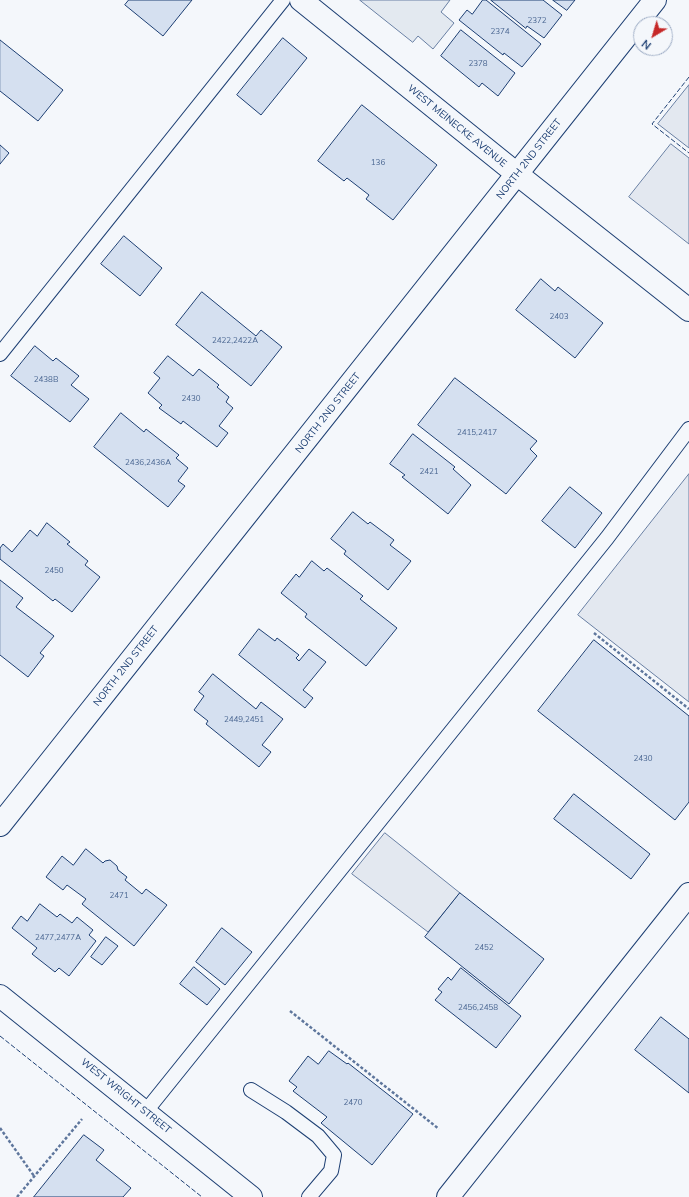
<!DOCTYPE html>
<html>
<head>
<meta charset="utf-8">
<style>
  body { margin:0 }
  #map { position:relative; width:689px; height:1197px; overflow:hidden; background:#f4f7fb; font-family:Mulish,sans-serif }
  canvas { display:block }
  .north { position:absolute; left:633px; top:16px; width:40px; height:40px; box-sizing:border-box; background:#f4f7fb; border:1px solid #9eadc5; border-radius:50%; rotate:218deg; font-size:11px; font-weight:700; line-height:16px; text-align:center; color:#1d3f73 }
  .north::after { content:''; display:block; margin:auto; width:14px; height:18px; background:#c62828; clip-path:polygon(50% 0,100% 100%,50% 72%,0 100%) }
</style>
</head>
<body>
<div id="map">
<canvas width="689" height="1197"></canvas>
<div class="north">N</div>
</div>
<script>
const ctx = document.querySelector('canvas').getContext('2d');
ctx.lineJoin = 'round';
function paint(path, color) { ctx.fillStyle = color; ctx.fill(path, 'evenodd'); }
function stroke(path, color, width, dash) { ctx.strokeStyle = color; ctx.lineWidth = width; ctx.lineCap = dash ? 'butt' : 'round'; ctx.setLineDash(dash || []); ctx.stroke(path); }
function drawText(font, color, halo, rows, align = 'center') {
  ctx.font = font + ' Mulish,sans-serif'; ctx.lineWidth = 3; ctx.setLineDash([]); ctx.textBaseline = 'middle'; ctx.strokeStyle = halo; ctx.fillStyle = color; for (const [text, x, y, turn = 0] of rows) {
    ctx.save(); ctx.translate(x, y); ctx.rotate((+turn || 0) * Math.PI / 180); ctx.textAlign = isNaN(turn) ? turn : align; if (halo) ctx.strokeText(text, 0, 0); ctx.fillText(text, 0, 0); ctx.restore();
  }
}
const green = new Path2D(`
  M360 0H450L441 12 454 23 433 49 418 36 413 42Z`);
paint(green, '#e3e9f0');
stroke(green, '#687fa3', 1);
const parking = new Path2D(`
  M689 85V148L658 124Z
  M671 144 689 158V244L629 197Z
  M689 474V702L578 615Z
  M385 833 460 893 428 932 352 874Z`);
paint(parking, '#e3e8f0');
stroke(parking, '#687fa3', 1);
const building = new Path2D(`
  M129 0H192L163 36 125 5Z
  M483 0H486L541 44 522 67 504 53 503 55 459 20 467 10 472 14Z
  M491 0H543L562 15 544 38 527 26 526 28Z
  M553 0H575L567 10Z
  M461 30 515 73 498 96 482 83 479 87 441 56Z
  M283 38 307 58 261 115 237 95Z
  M0 40 63 90 38 121 0 91Z
  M362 105 437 165 393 220 366 199 369 195 347 178 344 181 318 161Z
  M0 145 9 153 0 164Z
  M124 236 162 268 140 296 101 264Z
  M541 279 555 291 558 287 603 323 575 358 516 310Z
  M202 292 256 336 261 330 282 347 251 386 176 325Z
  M35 346 53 361 56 358 79 376 71 385 89 399 70 422 11 376Z
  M168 356 193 376 199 369 219 385 217 387 229 397 226 402 233 408 219 426 228 433 217 447 183 421 181 424 159 408 162 405 148 393 160 378 154 373Z
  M455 378 537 441 530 449 537 456 506 494 418 425Z
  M121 413 144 432 146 429 179 455 176 458 188 468 178 481 185 486 168 507 94 447Z
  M413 434 455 467 453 469 471 485 448 514 402 477 405 475 390 464Z
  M570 487 602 513 575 548 542 521Z
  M353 512 368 524 370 522 394 540 390 545 411 561 388 590 344 554 346 551 331 539Z
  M47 523 70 542 67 544 88 561 85 565 100 577 72 612 55 599 53 601 0 559V548L3 544 12 552 30 530 37 536Z
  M312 561 324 571 327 568 363 596 360 599 397 628 366 666 305 617 307 614 281 593 296 574 299 577Z
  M0 580 23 598 16 607 54 636 40 653 44 656 28 677 0 655Z
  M259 629 275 641 277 638 299 655 296 658 299 661 309 649 326 662 303 690 313 698 305 708 239 655Z
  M594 640 689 716V802L675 820 538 711Z
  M213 674 256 709 261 702 283 719 262 745 271 752 259 767 206 724 208 721 194 710 204 696 199 692Z
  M574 794 650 854 631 879 554 819Z
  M86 849 103 863 105 861 110 860 117 866 118 870 127 877 125 880 142 894 146 889 167 905 134 946 82 904 86 899 67 885 63 890 46 877 62 856 73 865Z
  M460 893 544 959 509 1004 425 937Z
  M40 904 57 917 60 914 72 923 77 917 93 930 89 935 96 941 69 976 59 968 55 972 32 954 37 948 12 928 21 916 27 921Z
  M222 928 252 952 225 985 196 962Z
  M106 937 118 946 102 965 91 957Z
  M194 967 220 989 207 1005 180 984Z
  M461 968 521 1016 496 1048 435 1000 442 992 438 989 448 977 451 980Z
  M661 1017 689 1039V1093L635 1050Z
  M329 1051 347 1064 348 1063 413 1114 372 1165 321 1123 327 1117 293 1091 297 1087 289 1081 308 1056 318 1064Z
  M84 1135 104 1150 96 1160 131 1188 123 1197H34Z`);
paint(building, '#d5e0f0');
stroke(building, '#1d3f73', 1);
const lane = new Path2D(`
  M0 354 283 0
  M251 1090 286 1112 318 1136 334 1155 331 1171 309 1197
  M146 1111 607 538 689 429`);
const street = new Path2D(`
  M301 0 517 174 689 310
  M0 825 655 0
  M0 996 251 1197`);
const secondary = new Path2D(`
  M448 1197 689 894`);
stroke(lane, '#1d3f73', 16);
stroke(street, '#1d3f73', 24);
stroke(secondary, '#1d3f73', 24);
stroke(new Path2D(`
  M594 633 689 709
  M290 1011 439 1129
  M0 1128 34 1176
  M17 1197 82 1119`), '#5e769c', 2.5, [3, 2]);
stroke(lane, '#f4f7fb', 14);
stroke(street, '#f4f7fb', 22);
stroke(secondary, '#f4f7fb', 22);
stroke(new Path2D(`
  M689 77 652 124 689 153
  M0 1036 202 1197`), '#1d3f73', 1, [5, 2]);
drawText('8px', '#4b6792', null, [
  ["2372",537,21],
  ["2374",500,32],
  ["2378",478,64],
  ["136",378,163],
  ["2403",559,317],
  ["2422,2422A",235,341],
  ["2438B",46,380],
  ["2430",191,399],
  ["2415,2417",477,433],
  ["2436,2436A",148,463],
  ["2421",429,472],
  ["2450",54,571],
  ["2449,2451",244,720],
  ["2430",643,759],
  ["2471",119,896],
  ["2477,2477A",58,938],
  ["2452",484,948],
  ["2456,2458",478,1008],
  ["2470",353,1103]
]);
drawText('10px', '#1d3f73', '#f4f7fb', [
  ["WEST MEINECKE AVENUE",457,126,39],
  ["NORTH 2ND STREET",529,159,-52],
  ["NORTH 2ND STREET",328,413,-52],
  ["NORTH 2ND STREET",126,666,-52],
  ["WEST WRIGHT STREET",126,1096,39]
]);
</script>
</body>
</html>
